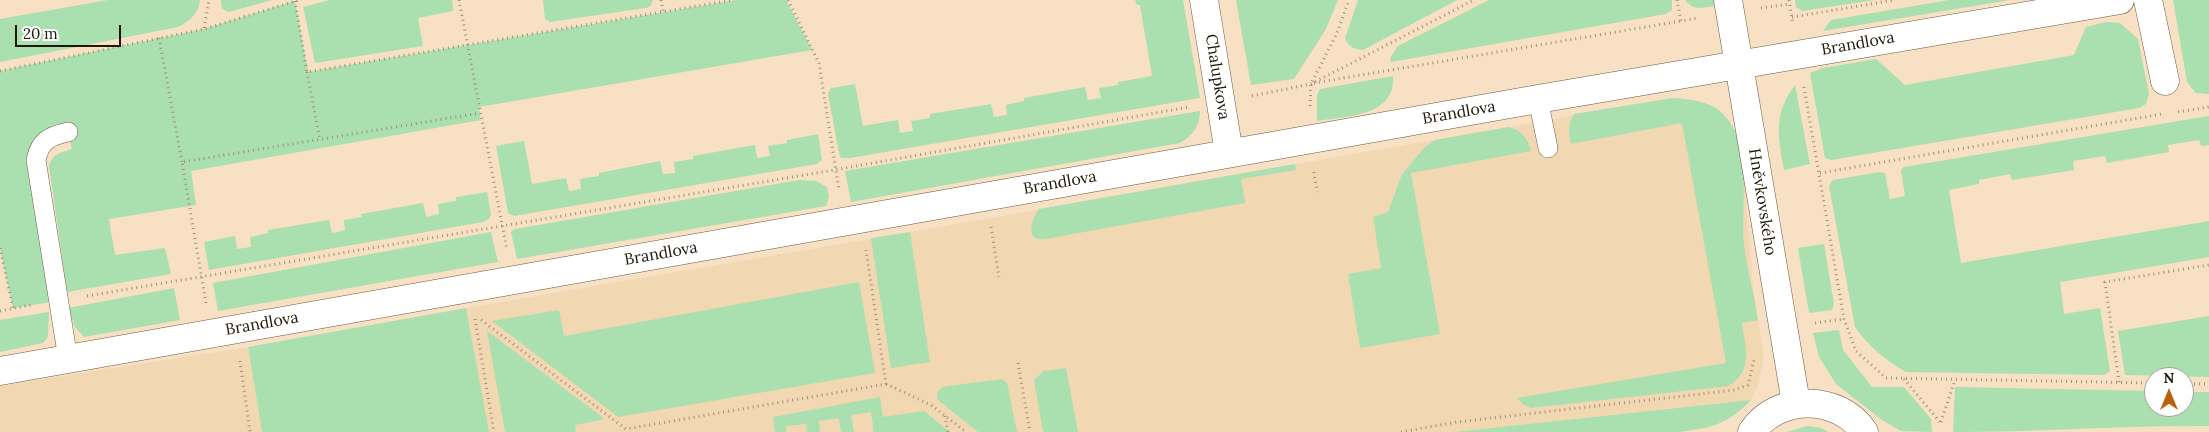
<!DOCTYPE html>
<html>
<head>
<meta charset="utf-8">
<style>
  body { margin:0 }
  #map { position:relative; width:2209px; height:432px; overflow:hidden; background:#f7e0c3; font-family:Lora,serif }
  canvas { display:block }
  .north { position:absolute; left:2144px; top:367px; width:50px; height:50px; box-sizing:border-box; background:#fff; border:1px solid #a5a29e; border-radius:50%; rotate:0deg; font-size:14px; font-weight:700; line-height:20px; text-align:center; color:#1e170c }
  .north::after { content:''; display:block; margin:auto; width:18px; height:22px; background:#bc610b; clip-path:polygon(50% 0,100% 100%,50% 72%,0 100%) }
  .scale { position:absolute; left:15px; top:25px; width:106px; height:22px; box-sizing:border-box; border:2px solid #1e170c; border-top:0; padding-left:6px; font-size:15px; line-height:18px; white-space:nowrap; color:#1e170c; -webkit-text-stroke:4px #fff; paint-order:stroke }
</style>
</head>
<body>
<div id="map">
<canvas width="2209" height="432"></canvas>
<div class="north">N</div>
<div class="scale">20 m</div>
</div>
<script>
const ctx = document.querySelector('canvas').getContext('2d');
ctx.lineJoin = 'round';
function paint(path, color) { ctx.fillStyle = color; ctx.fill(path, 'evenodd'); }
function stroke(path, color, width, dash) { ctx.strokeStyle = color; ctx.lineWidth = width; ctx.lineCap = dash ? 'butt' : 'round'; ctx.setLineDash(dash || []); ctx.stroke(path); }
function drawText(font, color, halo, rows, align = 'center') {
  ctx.font = font + ' Lora,serif'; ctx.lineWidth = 4.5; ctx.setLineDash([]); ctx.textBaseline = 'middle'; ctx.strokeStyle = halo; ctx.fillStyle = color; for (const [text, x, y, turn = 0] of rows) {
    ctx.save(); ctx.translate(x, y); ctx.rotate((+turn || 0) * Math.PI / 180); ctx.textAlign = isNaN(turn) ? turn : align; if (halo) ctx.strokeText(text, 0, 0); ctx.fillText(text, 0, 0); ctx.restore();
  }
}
paint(new Path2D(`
  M1673 98 1706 104 1723 114 1734 131 1743 164 1753 288 1764 356 1759 383 1751 400 1454 432H488L466 308 910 232Z
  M248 347 262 432H0V386Z`), '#f2d7b3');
paint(new Path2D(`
  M108 0H200C199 14 189 21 178 27L0 62V19Z
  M221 0H272L229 12 222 9Z
  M330 0H452L453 11 418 18 423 46 315 63 303 7Z
  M543 0H653L651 6 646 8 550 22 545 19Z
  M736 0H786L812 50 479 107 481 120 191 171 196 205 109 219 115 255 165 248 171 274 67 292 49 166C53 153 60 153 72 149L68 132 38 151 58 301 13 308 0 248V71L204 29 295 1 308 72Z
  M1135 0H1183L1200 98 850 158H841L839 153 828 94 831 88 855 84 863 126 898 120 900 133 913 131 911 121 930 118V114L991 104 994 117 1007 115 1006 105 1024 101V98L1085 87 1088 100 1101 98 1099 88 1118 85V82L1152 76 1140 5H1137Z
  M1236 0H1338L1326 29 1294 79 1251 85Z
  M1358 0H1457L1363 50C1354 50 1348 46 1345 38Z
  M1489 0H1672V10L1666 14 1391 62 1390 58 1398 46Z
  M1685 0H1714V6C1701 8 1694 11 1685 0Z
  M1795 0H1875L1802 11 1796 7Z
  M1949 0H2010L1823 31 1831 20Z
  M2173 0H2209V94L2196 93 2187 82Z
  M2106 22 2120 23 2138 39 2149 94 2146 104 2139 108 1831 160 1825 158 1810 73 1823 68 1876 59 1905 85 2074 55 2086 27Z
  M1393 76C1396 117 1346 116 1317 121V95L1320 89Z
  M1795 85 1810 164 1784 170C1778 135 1773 115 1795 85Z
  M1673 98C1689 99 1711 101 1723 114 1753 143 1741 206 1744 244 1747 269 1754 295 1758 320L1742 323C1745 347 1754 372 1728 386L1531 408 1524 405 1517 398 1726 363 1682 123 1571 144C1568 133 1568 124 1574 114Z
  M1200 111C1200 126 1193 135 1180 143L851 202 845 171Z
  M2209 116V145L2201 146 2199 140 2168 145 2169 152 2107 163 2105 156 2073 161 2074 170 2012 180 2010 174 1979 180V184L1949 190 1961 263 2209 221V257L2060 282 2064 314 2100 308 2110 371 2104 375 1906 372C1885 360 1869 347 1855 327L1829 186 1833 180 1880 172 1885 173 1890 199 1905 196 1901 170 1904 167Z
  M1509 127C1522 130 1528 139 1531 151L1411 173 1440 334 1360 348 1348 274 1381 268 1373 217 1388 212 1402 174 1424 148 1435 140Z
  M818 134 822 160 817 164 514 216 508 213 496 146 524 141 532 184 566 178 569 191 581 189 580 179 599 176V173L660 161 663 174 675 173 674 162 693 159V156L755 145 757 158 770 156 768 146 787 143V140Z
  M1295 164 1296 170 1241 179 1245 203 1045 239C1024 242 1032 219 1039 209Z
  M799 180 816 181 827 187 829 197 826 206 517 259 511 232 515 229Z
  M487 192 491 215 489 219 483 222 209 270 204 242 235 236 237 249 251 247 250 237 268 233V230L329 220 332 233 345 230 344 220 362 217 361 214 423 203 426 217 439 214 438 204 456 201V197Z
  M491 232 498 262 218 311 213 283Z
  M910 232 930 362 891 368 871 238Z
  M1824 244 1834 304 1832 310 1809 313 1798 248Z
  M859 282 875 373 618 417 492 321 559 310 564 336Z
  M174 288 180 320 84 337 75 327 68 308Z
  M466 308 489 432H262L248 347Z
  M49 312 48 337 43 343 0 352V320Z
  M2209 316V377L2125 375 2118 331Z
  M1839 330 1843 350 1872 387H1904L1931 419 1932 432 1901 431 1882 420 1836 384 1819 357 1813 333Z
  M487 331 605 419 575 425 576 432H505Z
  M1066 368 1078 432H1043L1034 380 1044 371Z
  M1002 379 1007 383 1017 432H978L937 399V392L942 387Z
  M1955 387 2154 391V407H2184V392H2209V426C2124 425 2039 432 1953 432Z
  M880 397 883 417 924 411 950 432H874L871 412 851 415 854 432H841L839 418 819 421 820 432H807L806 424 786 426V432H775L773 417Z
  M1751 400C1727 425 1709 429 1676 432H1454Z
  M1807 426 1821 428 1829 432H1787Z`), '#aadfaf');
const lane = new Path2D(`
  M1538 99 1548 148
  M68 132C49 136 40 141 36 160L68 359`);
const street = new Path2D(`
  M1204 0 1229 153
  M1728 0 1796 403
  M2148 0 2165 81
  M0 371 1538 99 2120 0`);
const secondary = new Path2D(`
  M1752 432C1777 394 1839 394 1864 432`);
stroke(lane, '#6c593f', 20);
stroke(street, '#6c593f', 29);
stroke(secondary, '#6c593f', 29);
stroke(new Path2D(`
  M459 0 507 250
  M661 0 663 11
  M788 0 819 63 839 190
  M1677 0 1681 21 1698 18
  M1789 0 1793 24
  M295 1 307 72 732 0
  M1761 8 1790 4
  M1792 17 1895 0
  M204 28 209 0
  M159 38 182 162
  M0 71 204 29 299 0
  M307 72 320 140
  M1314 83 1681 21
  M1804 87 1844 319 1856 351 1886 378 2154 383
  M1252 96 1311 84 1474 0
  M1310 106 1311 84 1337 33 1349 0
  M2178 112 2209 107
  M1314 172 1317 192
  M1820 173 2162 114
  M991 227 999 277
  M0 248 13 308
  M87 296 834 170 1189 107
  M206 303 182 162 480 113
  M0 311 31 305
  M475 319 494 432
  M481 320 626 429 886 384 866 250
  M1815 323 1844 319
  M240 361 250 432
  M1018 363 1030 432
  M1904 379 1940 422
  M2119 382 2105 282 2209 265
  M886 384 931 405 966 432
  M2184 384H2209
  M945 416 948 432
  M1941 422 1955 380
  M1401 432 1457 422 1735 390 1748 385 1754 360`), '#a1907a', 3, [1, 4]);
stroke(lane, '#fff', 19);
stroke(street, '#fff', 28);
stroke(secondary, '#fff', 28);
drawText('16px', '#1e170c', '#fff', [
  ["Brandlova",1858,44,-10],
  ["Chalupkova",1217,77,81],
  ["Brandlova",1459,113,-10],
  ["Brandlova",1060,183,-10],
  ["Hněvkovského",1762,202,81],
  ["Brandlova",661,254,-10],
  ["Brandlova",262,324,-10]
]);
</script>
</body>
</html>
